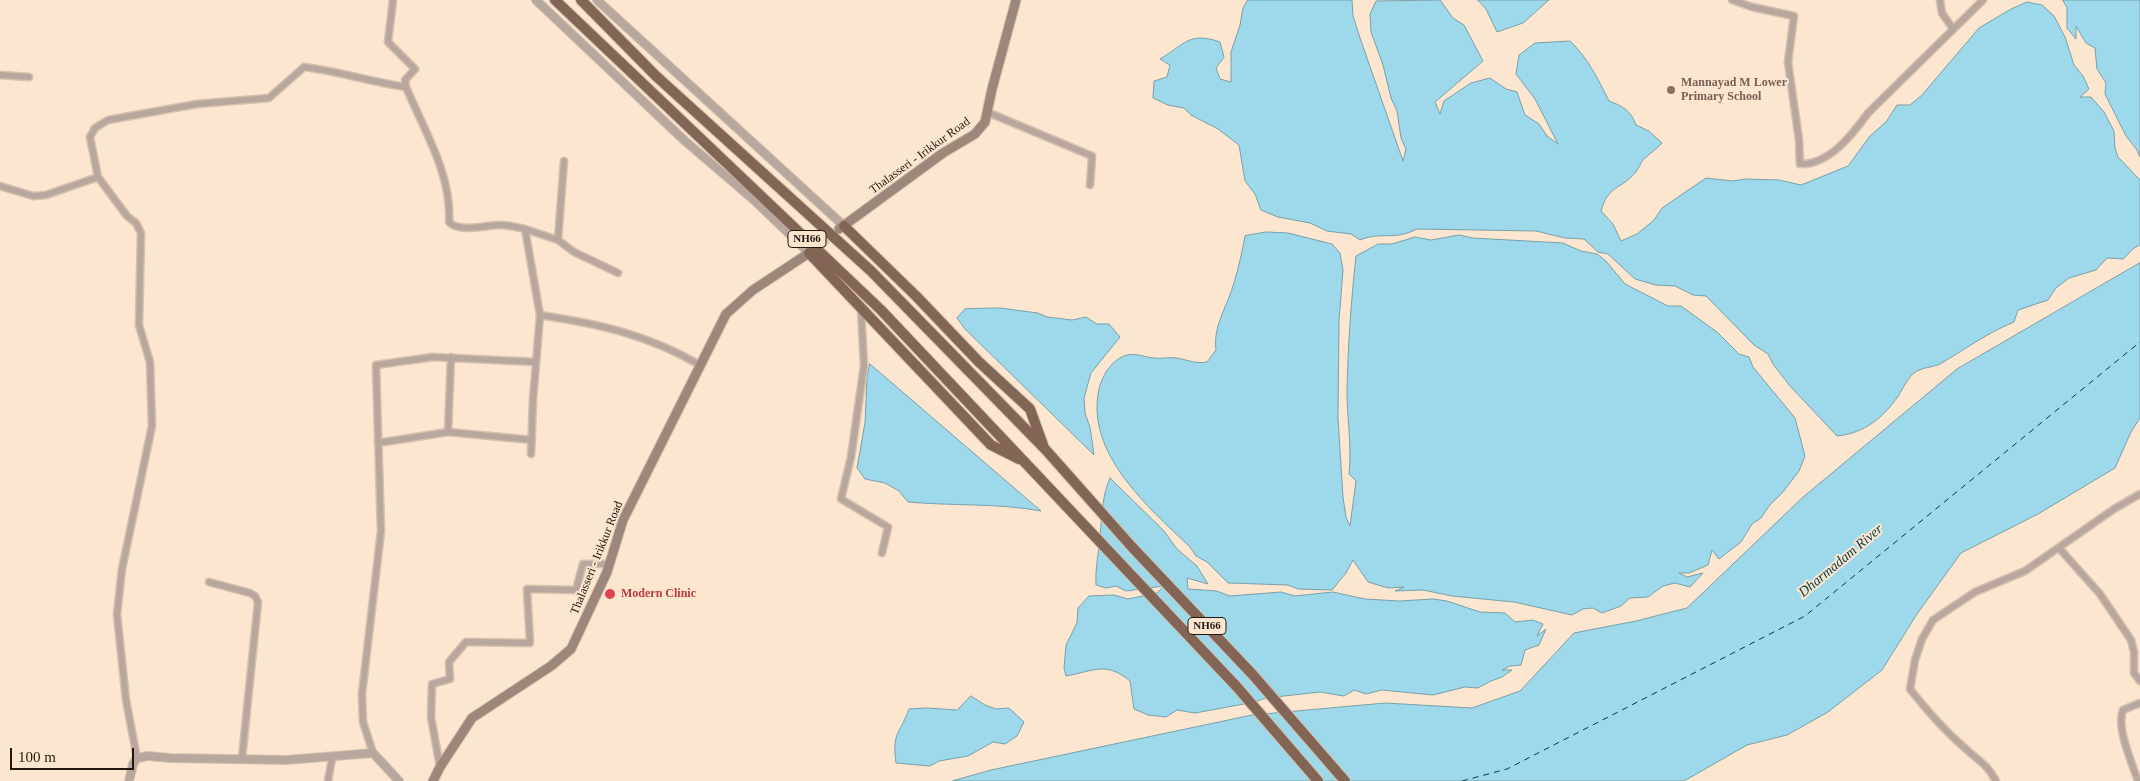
<!DOCTYPE html>
<html>
<head>
<meta charset="utf-8">
<style>
  body { margin:0 }
  #map { position:relative; width:2140px; height:781px; overflow:hidden; background:#fce6cf; font-family:Georgia,serif }
  canvas { display:block }
  .scale { position:absolute; left:10px; top:748px; width:124px; height:22px; box-sizing:border-box; border:2px solid #22180e; border-top:0; padding-left:6px; font-size:15px; line-height:18px; white-space:nowrap; color:#22180e; -webkit-text-stroke:4px #fce6cf; paint-order:stroke }
</style>
</head>
<body>
<div id="map">
<canvas width="2140" height="781"></canvas>
<div class="scale">100 m</div>
</div>
<script>
const ctx = document.querySelector('canvas').getContext('2d');
ctx.lineJoin = 'round';
function paint(path, color) { ctx.fillStyle = color; ctx.fill(path, 'evenodd'); }
function stroke(path, color, width, dash) { ctx.strokeStyle = color; ctx.lineWidth = width; ctx.lineCap = dash ? 'butt' : 'round'; ctx.setLineDash(dash || []); ctx.stroke(path); }
function drawText(font, color, halo, rows, align = 'center') {
  ctx.font = font + ' Georgia,serif'; ctx.lineWidth = 4; ctx.setLineDash([]); ctx.textBaseline = 'middle'; ctx.strokeStyle = halo; ctx.fillStyle = color; for (const [text, x, y, turn = 0] of rows) {
    ctx.save(); ctx.translate(x, y); ctx.rotate((+turn || 0) * Math.PI / 180); ctx.textAlign = isNaN(turn) ? turn : align; if (halo) ctx.strokeText(text, 0, 0); ctx.fillText(text, 0, 0); ctx.restore();
  }
}
const water = new Path2D(`
  M1248 0H1352L1353 16 1360 38 1403 161 1406 149 1401 138 1397 111 1391 98 1383 65 1371 32 1370 14 1376 1 1440 0 1453 18 1464 25 1483 61 1435 102 1440 114 1444 101 1471 83 1490 78 1506 89 1517 92 1525 115 1539 124 1547 136 1558 144 1535 99 1516 74 1519 55 1535 43 1570 41C1588 58 1598 79 1609 101 1623 106 1631 111 1636 125L1649 131 1662 143C1657 149 1650 153 1644 159 1641 162 1639 168 1636 172 1621 190 1608 185 1601 211L1613 224 1621 241 1637 234 1654 220 1662 208 1706 178 1733 181 1745 179 1779 180 1801 185 1848 166 1870 136 1886 122 1897 105H1910L1922 95 1979 28 2011 9 2027 2 2042 5 2054 16 2065 37 2074 65 2083 76 2089 89 2080 97H2091L2104 112 2114 131 2115 148 2118 157 2140 180V245L2134 248 2123 259 2107 258 2096 270 2069 278 2056 288 2048 300 2018 310 2014 322C1987 333 1964 350 1940 364 1932 368 1921 367 1914 373 1908 378 1903 388 1899 395 1883 418 1865 433 1837 436L1790 386 1773 364 1768 354 1754 345 1706 296 1693 295 1675 286 1656 285 1635 279 1608 254 1598 252 1584 239 1565 238 1536 231 1417 229C1394 241 1382 231 1360 240L1351 234 1327 231 1310 223 1278 217 1261 210 1255 194 1245 181 1239 145 1218 129 1191 115 1184 108 1168 105 1153 98 1154 81 1167 77 1170 65 1160 59C1184 45 1189 31 1220 42L1224 57 1216 68 1220 79 1231 82V52L1240 25 1243 8Z
  M1478 0H1549L1523 23 1497 32 1486 9Z
  M2063 0H2140V157L2137 150 2126 136 2105 94 2106 83 2097 69 2095 48 2086 43 2076 26V39L2067 28V8Z
  M1266 232 1288 233 1332 244 1340 253 1343 270 1339 321 1338 418 1343 497 1346 517 1350 526 1356 481 1349 474C1352 446 1347 418 1347 390 1348 345 1351 301 1356 256L1378 244H1392L1415 237 1431 240 1459 235 1473 238 1563 243 1581 251 1597 254 1606 261 1625 284 1668 306H1681L1717 332 1739 354 1749 357 1753 367 1795 418 1805 456 1799 471 1783 492 1769 506 1761 518 1752 524 1741 542 1719 559 1712 550 1708 565 1689 573H1679L1687 577 1703 573 1690 587 1675 583 1663 586 1648 597 1630 598 1621 606 1602 613 1593 608 1583 609 1572 615 1514 602 1452 596 1423 590 1395 591 1404 587 1388 588 1368 582 1353 560 1346 573 1332 590 1298 589 1288 585 1228 583 1207 562 1196 556 1190 547C1148 507 1085 453 1099 389 1102 376 1111 361 1124 356 1134 352 1144 357 1154 358 1161 359 1169 357 1177 358 1188 360 1195 364 1207 362L1216 350C1213 326 1226 309 1233 286 1238 270 1242 253 1245 236Z
  M2140 263V418L2131 432 2115 468 2038 514 1961 553 1917 614 1882 670 1828 712 1787 735 1747 745 1684 781H952L991 770 1252 715 1385 703 1472 708 1520 691 1574 633 1636 621 1687 608 1802 498 1957 369Z
  M1000 308 1038 313 1047 317 1072 320 1086 317 1097 324H1109L1120 337 1091 373 1084 398 1085 413 1090 427 1094 455 965 329 957 318 965 309Z
  M870 364 1041 511C998 503 952 506 908 502L899 491 885 483 865 479 857 468 865 423 867 378Z
  M1110 478 1164 531 1177 549 1197 566 1208 584 1187 578 1188 589 1217 591 1230 596 1281 592 1295 596 1333 592 1365 599 1399 601 1433 599 1447 601 1480 612 1505 613 1515 622 1533 620 1543 624 1537 636 1546 629 1539 645 1525 650 1521 665 1510 666 1502 670H1512L1502 677 1491 681 1478 688 1465 687 1433 695 1382 690 1366 694 1354 690 1344 696 1320 692 1266 698 1255 702 1195 713 1177 710 1166 717 1148 715 1134 709 1130 681C1106 661 1094 671 1066 676L1064 668 1066 645 1077 623 1078 608 1089 596 1114 595 1128 599 1157 593 1164 586 1126 591 1116 586 1106 588 1096 585C1095 568 1099 552 1100 535 1102 515 1102 496 1110 478Z
  M971 696 985 705 996 709 1009 708 1024 722 1017 736 1005 744 993 742 968 756 939 761 930 766 896 763C892 732 899 736 909 709L927 708 957 710Z`);
paint(water, '#9dd9eb');
stroke(water, '#789fa9', 1);
stroke(new Path2D(`
  M1462 781 1507 769 1805 616 2140 342`), '#013a47', 1, [6, 5]);
stroke(new Path2D(`
  M810 253 837 231`), '#dbc7b2', 9, [9, 4.5]);
const minor = new Path2D(`
  M393 0 388 42 415 69 405 80 406 87
  M1732 0 1752 7 1794 16 1788 62 1799 140 1800 164C1829 165 1852 135 1868 113L1983 0
  M1940 0 1942 13 1953 29
  M0 75 29 77
  M987 112 1092 156 1090 185
  M0 186 33 196 46 195 98 177
  M525 229 558 240 574 252 618 273
  M558 240 564 161
  M861 309 864 366 851 457 841 499 888 527 882 553
  M448 432 451 357
  M378 443 448 432 532 440
  M531 454 533 400 540 315
  M2059 548 2100 594 2131 640 2134 652V673L2140 681
  M209 582 250 593 255 596 258 602 242 758
  M373 753 363 722 362 694 381 531 376 365 433 357 536 362
  M137 758 126 700 117 614 122 569 152 426 150 362 139 325 141 233 136 223 127 216 98 177 90 137 95 128 108 120 197 104 269 98 304 67C338 71 371 82 406 87 424 130 452 175 449 222 459 233 486 225 500 225 509 225 516 227 525 229L540 315C600 324 648 335 700 365
  M440 767 431 717 432 684 450 679 449 662 466 642 530 643 527 589 576 590 583 564H610
  M328 781 332 758
  M1996 781C1986 763 1981 763 1967 750 1946 732 1927 711 1910 689L1915 660 1922 639 1933 620 1975 592 2025 571 2114 509 2140 494
  M2138 781C2132 763 2116 728 2123 710L2140 703`);
const tertiary = new Path2D(`
  M536 0 685 141 755 201 809 253
  M597 0 844 226
  M129 781 133 764 137 758 148 756 170 758 286 760 373 753 399 781`);
const secondary = new Path2D(`
  M839 229 943 153 975 134 985 122 992 89 1016 0
  M433 781 440 767 472 718 551 666 571 649 607 572 623 520 726 314 753 290 809 253`);
const trunk = new Path2D(`
  M555 0 881 310 1237 687 1318 781
  M581 0 656 76 871 271 1045 449 1132 547 1253 675 1345 781
  M844 226 916 296 979 362 1030 409 1043 445
  M809 253 991 445 1019 459`);
stroke(minor, '#d5c1ac', 9);
stroke(tertiary, '#d5c1ac', 10);
stroke(secondary, '#d5c1ac', 11);
stroke(trunk, '#d5c1ac', 12);
stroke(minor, '#b7a79f', 6);
stroke(tertiary, '#b7a79f', 8);
stroke(secondary, '#9e867a', 9);
stroke(trunk, '#826555', 10);
for (const [x, y, r, color] of [
  [1671,90,5,"#8d6e63"],
  [610,594,6,"#e0444e"]
]) { const dot = new Path2D(); dot.arc(x, y, r, 0, 2 * Math.PI); ctx.fillStyle = color; ctx.fill(dot); stroke(dot, '#fce6cf', 2); }
for (const [x, y, w] of [
  [807,239,38],
  [1207,626,38]
]) { const box = new Path2D(); box.roundRect(x - w / 2, y - 8.5, w, 17, 4); ctx.fillStyle = '#fce6cf'; ctx.fill(box); stroke(box, '#22180e', 1); }
drawText('bold 11px', '#22180e', null, [
  ["NH66",807,239],
  ["NH66",1207,626]
]);
drawText('bold 12px', '#785e54', '#fce6cf', [
  ["Mannayad M Lower",1681,83],
  ["Primary School",1681,97]
], 'left');
drawText('12px', '#22180e', '#fce6cf', [
  ["Thalasseri - Irikkur Road",920,156,-36],
  ["Thalasseri - Irikkur Road",597,558,-68]
]);
drawText('bold 12px', '#be3a42', '#fce6cf', [
  ["Modern Clinic",621,594]
], 'left');
drawText('italic 14px', '#013a47', '#fce6cf', [
  ["Dharmadam River",1841,561,-40]
]);
</script>
</body>
</html>
